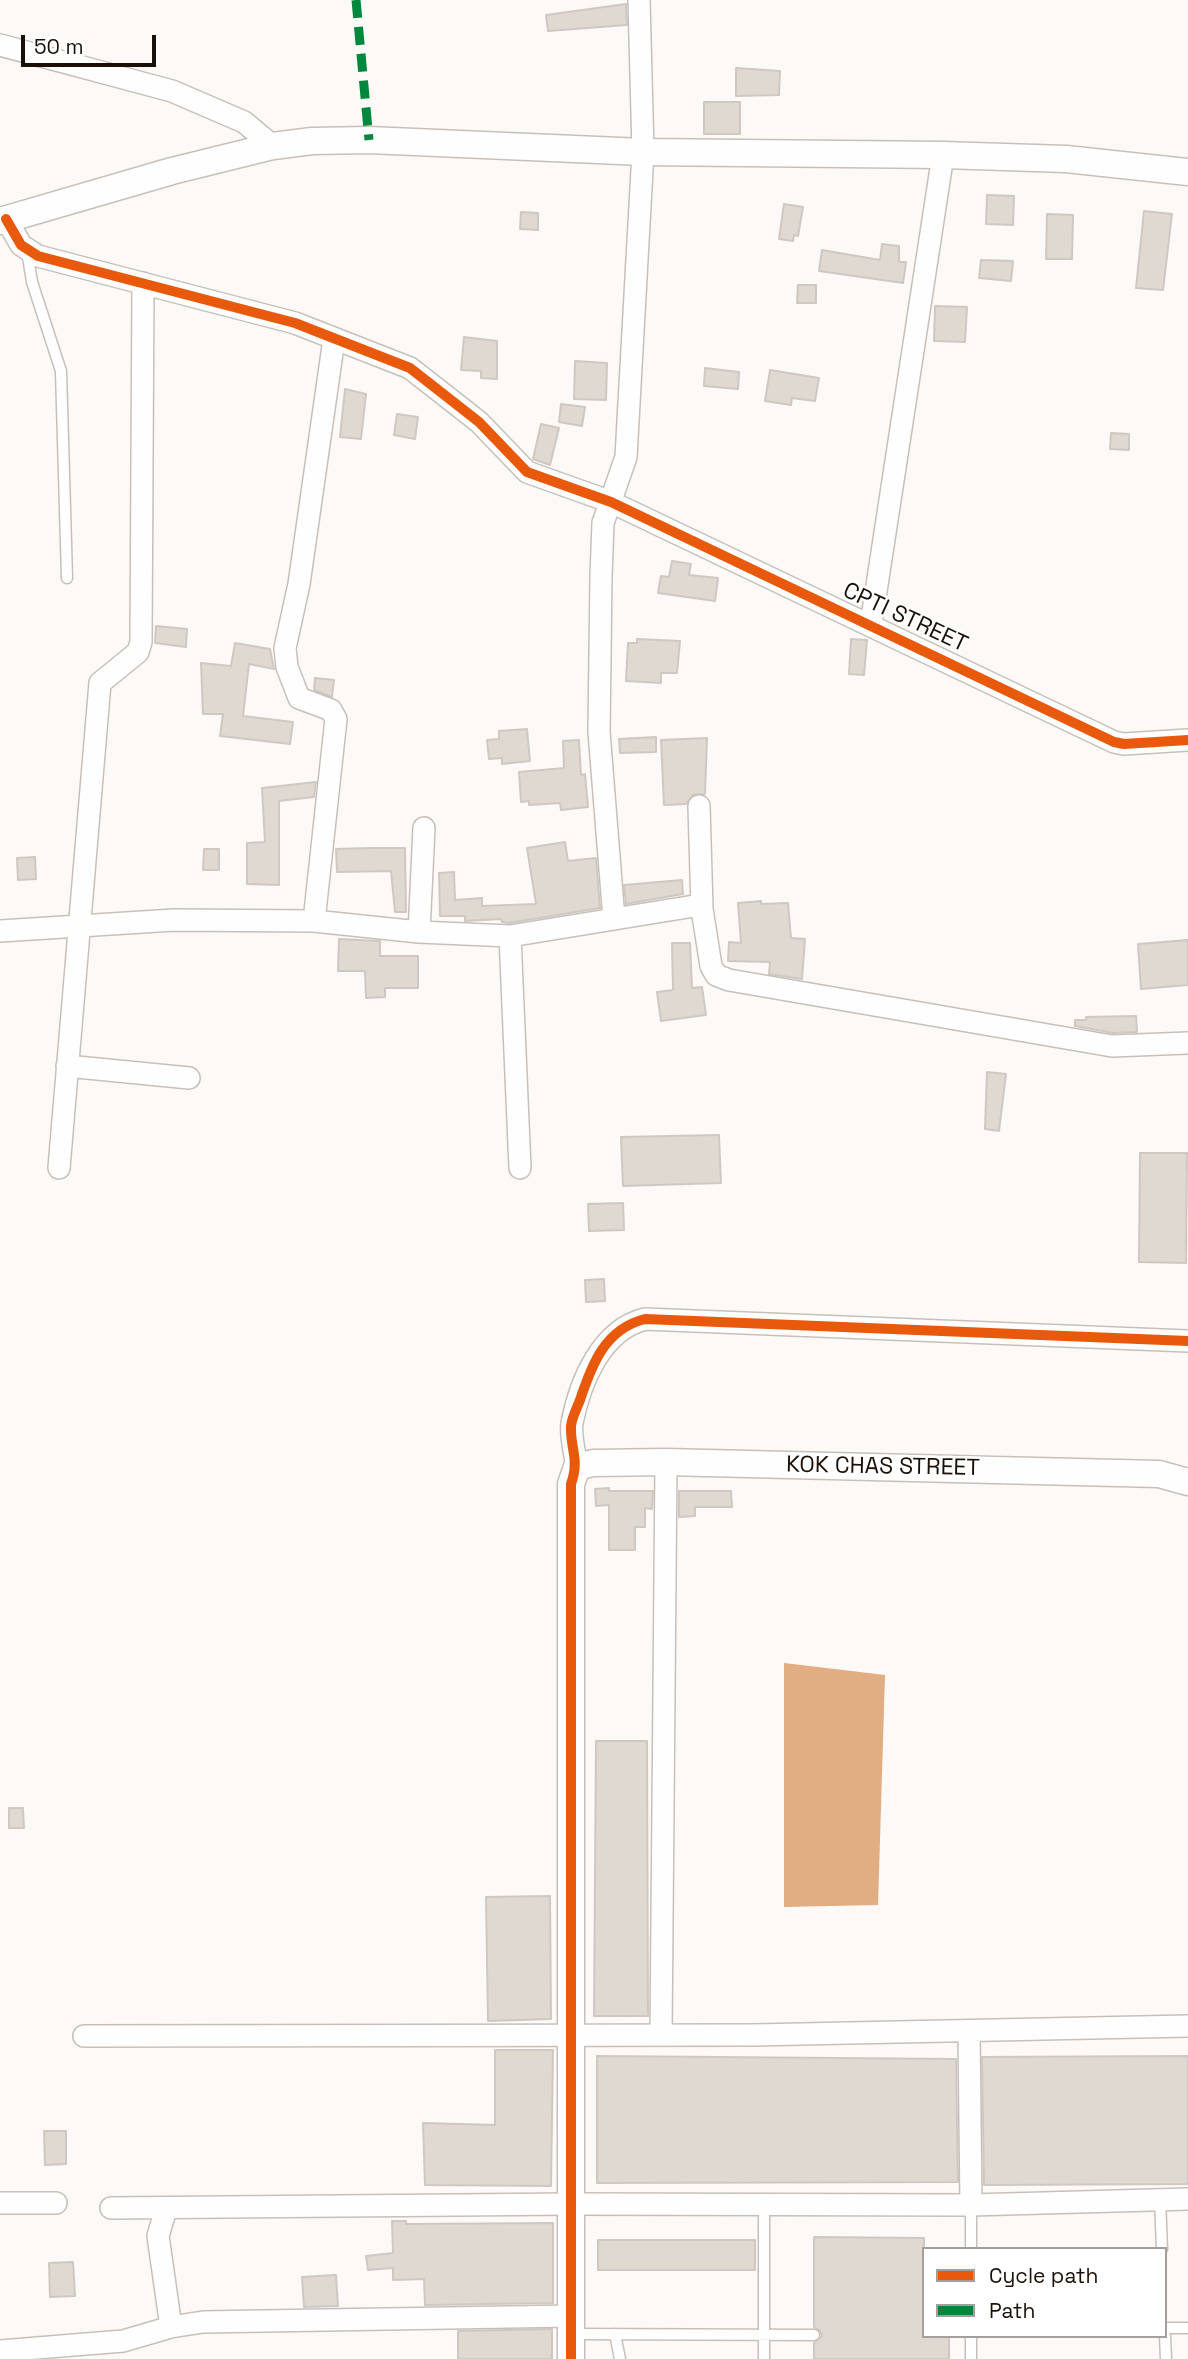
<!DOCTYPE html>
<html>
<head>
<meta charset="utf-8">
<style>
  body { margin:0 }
  #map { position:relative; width:1188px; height:2359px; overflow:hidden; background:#fcf9f6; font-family:"Space Grotesk",sans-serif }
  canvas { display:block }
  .legend { position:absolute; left:922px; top:2247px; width:245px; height:91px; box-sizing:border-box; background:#fff; border:2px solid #a49f9c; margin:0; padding:9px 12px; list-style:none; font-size:21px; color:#1b1008 }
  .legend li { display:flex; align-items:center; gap:14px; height:35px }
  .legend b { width:35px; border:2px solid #a49f9c }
  .scale { position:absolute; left:21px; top:35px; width:135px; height:32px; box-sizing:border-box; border:4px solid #1b1008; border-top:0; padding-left:9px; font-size:21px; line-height:24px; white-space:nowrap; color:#1b1008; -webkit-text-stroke:5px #fff; paint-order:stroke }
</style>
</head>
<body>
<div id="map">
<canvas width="1188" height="2359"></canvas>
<ul class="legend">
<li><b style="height:9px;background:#e8590c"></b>Cycle path</li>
<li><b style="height:9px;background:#00873e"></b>Path</li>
</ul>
<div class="scale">50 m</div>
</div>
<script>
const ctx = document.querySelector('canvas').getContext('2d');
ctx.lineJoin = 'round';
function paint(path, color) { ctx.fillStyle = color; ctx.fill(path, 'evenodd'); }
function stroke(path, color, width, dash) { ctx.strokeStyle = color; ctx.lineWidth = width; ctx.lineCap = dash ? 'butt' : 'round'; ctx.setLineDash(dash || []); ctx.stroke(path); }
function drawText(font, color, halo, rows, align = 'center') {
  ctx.font = font + ' "Space Grotesk",sans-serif'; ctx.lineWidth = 5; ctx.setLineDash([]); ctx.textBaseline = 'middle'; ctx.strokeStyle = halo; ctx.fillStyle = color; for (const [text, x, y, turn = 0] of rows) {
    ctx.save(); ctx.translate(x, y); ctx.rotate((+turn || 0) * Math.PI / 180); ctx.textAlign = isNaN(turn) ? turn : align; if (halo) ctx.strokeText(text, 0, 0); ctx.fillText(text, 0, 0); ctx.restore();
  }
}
paint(new Path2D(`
  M784 1663 885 1675 878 1905 784 1907Z`), '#e1ad82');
const building = new Path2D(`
  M626 4 627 25 548 31 546 15Z
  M736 68 780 71 779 95 736 96Z
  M704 102H740V134H704Z
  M987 195 1014 196 1013 225 986 224Z
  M784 204 803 207 798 236 794 235 793 241 779 239Z
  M1144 211 1172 214 1163 290 1136 288Z
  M521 212 538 213V230L520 229Z
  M1047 214 1073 215 1072 259H1046Z
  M882 244 899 246V262H906L903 283 819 271 822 250 880 260Z
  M981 260 1013 261 1011 281 979 278Z
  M798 285H816V303H797Z
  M935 306 967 307 965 342 934 341Z
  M464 337 497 341V379L481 378V371L461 370Z
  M575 361 607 363 606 400 574 399Z
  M705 368 739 372 738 389 704 386Z
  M770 370 819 378 815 401 792 398 791 405 765 401Z
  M345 389 366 394 361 439 340 437Z
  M561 404 585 407 582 426 559 422Z
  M397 414 418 417 415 439 394 435Z
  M541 424 559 428 550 465 533 459Z
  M1111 433 1129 434V450L1110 449Z
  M672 561 691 564 689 575 718 578 715 601 658 593 661 576 669 577Z
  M156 626 187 629 186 647 155 643Z
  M637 639 680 641 677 673H661V683L626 681 628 643H637Z
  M851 639 867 640 864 675 849 674Z
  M235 643 270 649 274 669 249 664 243 716 293 722 290 744 220 736 223 714H203L201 663 231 666Z
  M315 678 334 680 332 697 314 690Z
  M527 729 530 761 502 764V758L489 759 487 740 499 739V731Z
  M656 737V752L620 753 619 739Z
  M707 738 705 794 693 795 686 804 664 805 661 740Z
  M579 740 581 775 585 774 588 807 561 810 560 803 529 805V801L521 802 519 772 564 768 563 741Z
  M316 782 314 797 279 801V885L247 884V843L265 842 262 788Z
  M565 842 568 861 596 858 600 908 509 923 502 922 501 919 465 921V916H440L439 873 454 872 455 900 482 898V906L536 904 527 848Z
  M371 848H405L406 912H395L391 871 337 872 336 849Z
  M204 849H219V870H203Z
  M35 857 36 879 18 880 17 858Z
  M682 880 683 894 626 904 624 885Z
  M761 901V904L788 903 791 938 805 939 802 979 769 974 770 962 728 961 729 942 741 943 738 903Z
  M339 939 380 941V956H418V988H385V997L366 998 365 971H338Z
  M1188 940V985L1141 989 1138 944Z
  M672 943H690L692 988 702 987 706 1015 661 1021 657 992 673 990Z
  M1136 1016 1137 1032 1113 1033 1075 1026V1020H1086V1017Z
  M987 1072 1006 1074 999 1131 985 1129Z
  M719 1135 721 1183 623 1186 621 1137Z
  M1140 1153H1187L1186 1263 1139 1262Z
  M623 1203 624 1230 589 1231 588 1204Z
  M604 1279 605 1301 586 1302 585 1280Z
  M609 1488V1491H653L652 1509 645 1508V1527H635V1550H609V1505L596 1506 595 1489Z
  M679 1491H731L732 1507H695V1516L679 1517Z
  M596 1741H647L648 2016H594Z
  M9 1808H23L24 1828H9Z
  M550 1896 551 2019 488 2021 486 1897Z
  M495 2050H553L551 2186 425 2185 423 2123 495 2125Z
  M597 2056 956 2059 958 2182 597 2183Z
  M1188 2056V2184L984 2185 982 2057Z
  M44 2131H66V2164L45 2165Z
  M392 2221H406V2224L553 2223V2303L425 2305 424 2279 393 2280V2268L368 2270 366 2256 393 2253Z
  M814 2237 924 2238V2336H949V2359H814V2343L822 2336 820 2331 814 2327Z
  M598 2240H755V2270H598Z
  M73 2262 75 2296 50 2297 49 2263Z
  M336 2275 338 2306 304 2307 302 2277Z
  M552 2329V2359H458V2331Z`);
paint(building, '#e0d9d2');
stroke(building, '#cfc8c2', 2);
const service = new Path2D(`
  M27 251 32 282 61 371 67 578
  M1160 2199 1162 2249
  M764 2204V2359
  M971 2249V2205
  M1165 2328H1188
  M571 2334 814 2335
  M615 2334 620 2359
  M1165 2336 1166 2359
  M971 2359V2336`);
const minor = new Path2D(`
  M0 45 172 91 244 122 273 146
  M6 219 21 245 38 256 295 323 410 368 479 422 527 472 611 502 1114 742 1124 744 1188 740
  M871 624 943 155
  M699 806 702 909
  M614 919 599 732 601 576 603 523 626 457 643 152 639 0
  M314 921 336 719 331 710 299 698 287 667 285 648 299 584 334 339
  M0 931 174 920 314 921 419 932 510 936 694 906 702 909 711 966 716 975 729 980 1112 1046 1188 1043
  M419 932 424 828
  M510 936 520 1168
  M67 1066 189 1078
  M59 1168 100 683 138 652 141 642 143 283
  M577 1467C575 1453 570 1436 572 1423 580 1382 601 1330 645 1319L1188 1341
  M969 2032 971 2205
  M661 2035 666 1462
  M84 2036 753 2035 1188 2026
  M0 2203H56
  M111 2208 571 2204 971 2205 1188 2199
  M166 2209 158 2236 171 2327
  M0 2351 123 2341 171 2327 203 2322 571 2316`);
const tertiary = new Path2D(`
  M0 221 172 171 273 146 312 141 369 140 643 152 943 155 1066 159 1188 172
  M571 2359V1484L577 1467 593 1463 666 1462 1159 1474 1188 1482`);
stroke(service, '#c7c0ba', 13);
stroke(minor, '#c7c0ba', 24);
stroke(tertiary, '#c7c0ba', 29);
stroke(service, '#fffefe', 10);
stroke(minor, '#fffefe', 21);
stroke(tertiary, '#fffefe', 26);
stroke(new Path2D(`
  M356 0 369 140`), '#00873e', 9, [18, 9]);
stroke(new Path2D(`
  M6 219 21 245 38 256 295 323 410 368 479 422 527 472 611 502 1114 742 1124 744 1188 740
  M571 2359V1484C580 1459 570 1449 571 1426 572 1417 577 1408 580 1400 592 1364 605 1329 645 1319L1188 1341`), '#e8590c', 10);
drawText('23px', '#1b1008', '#fff', [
  ["CPTI STREET",905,618,25],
  ["KOK CHAS STREET",883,1467,1]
]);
</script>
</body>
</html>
